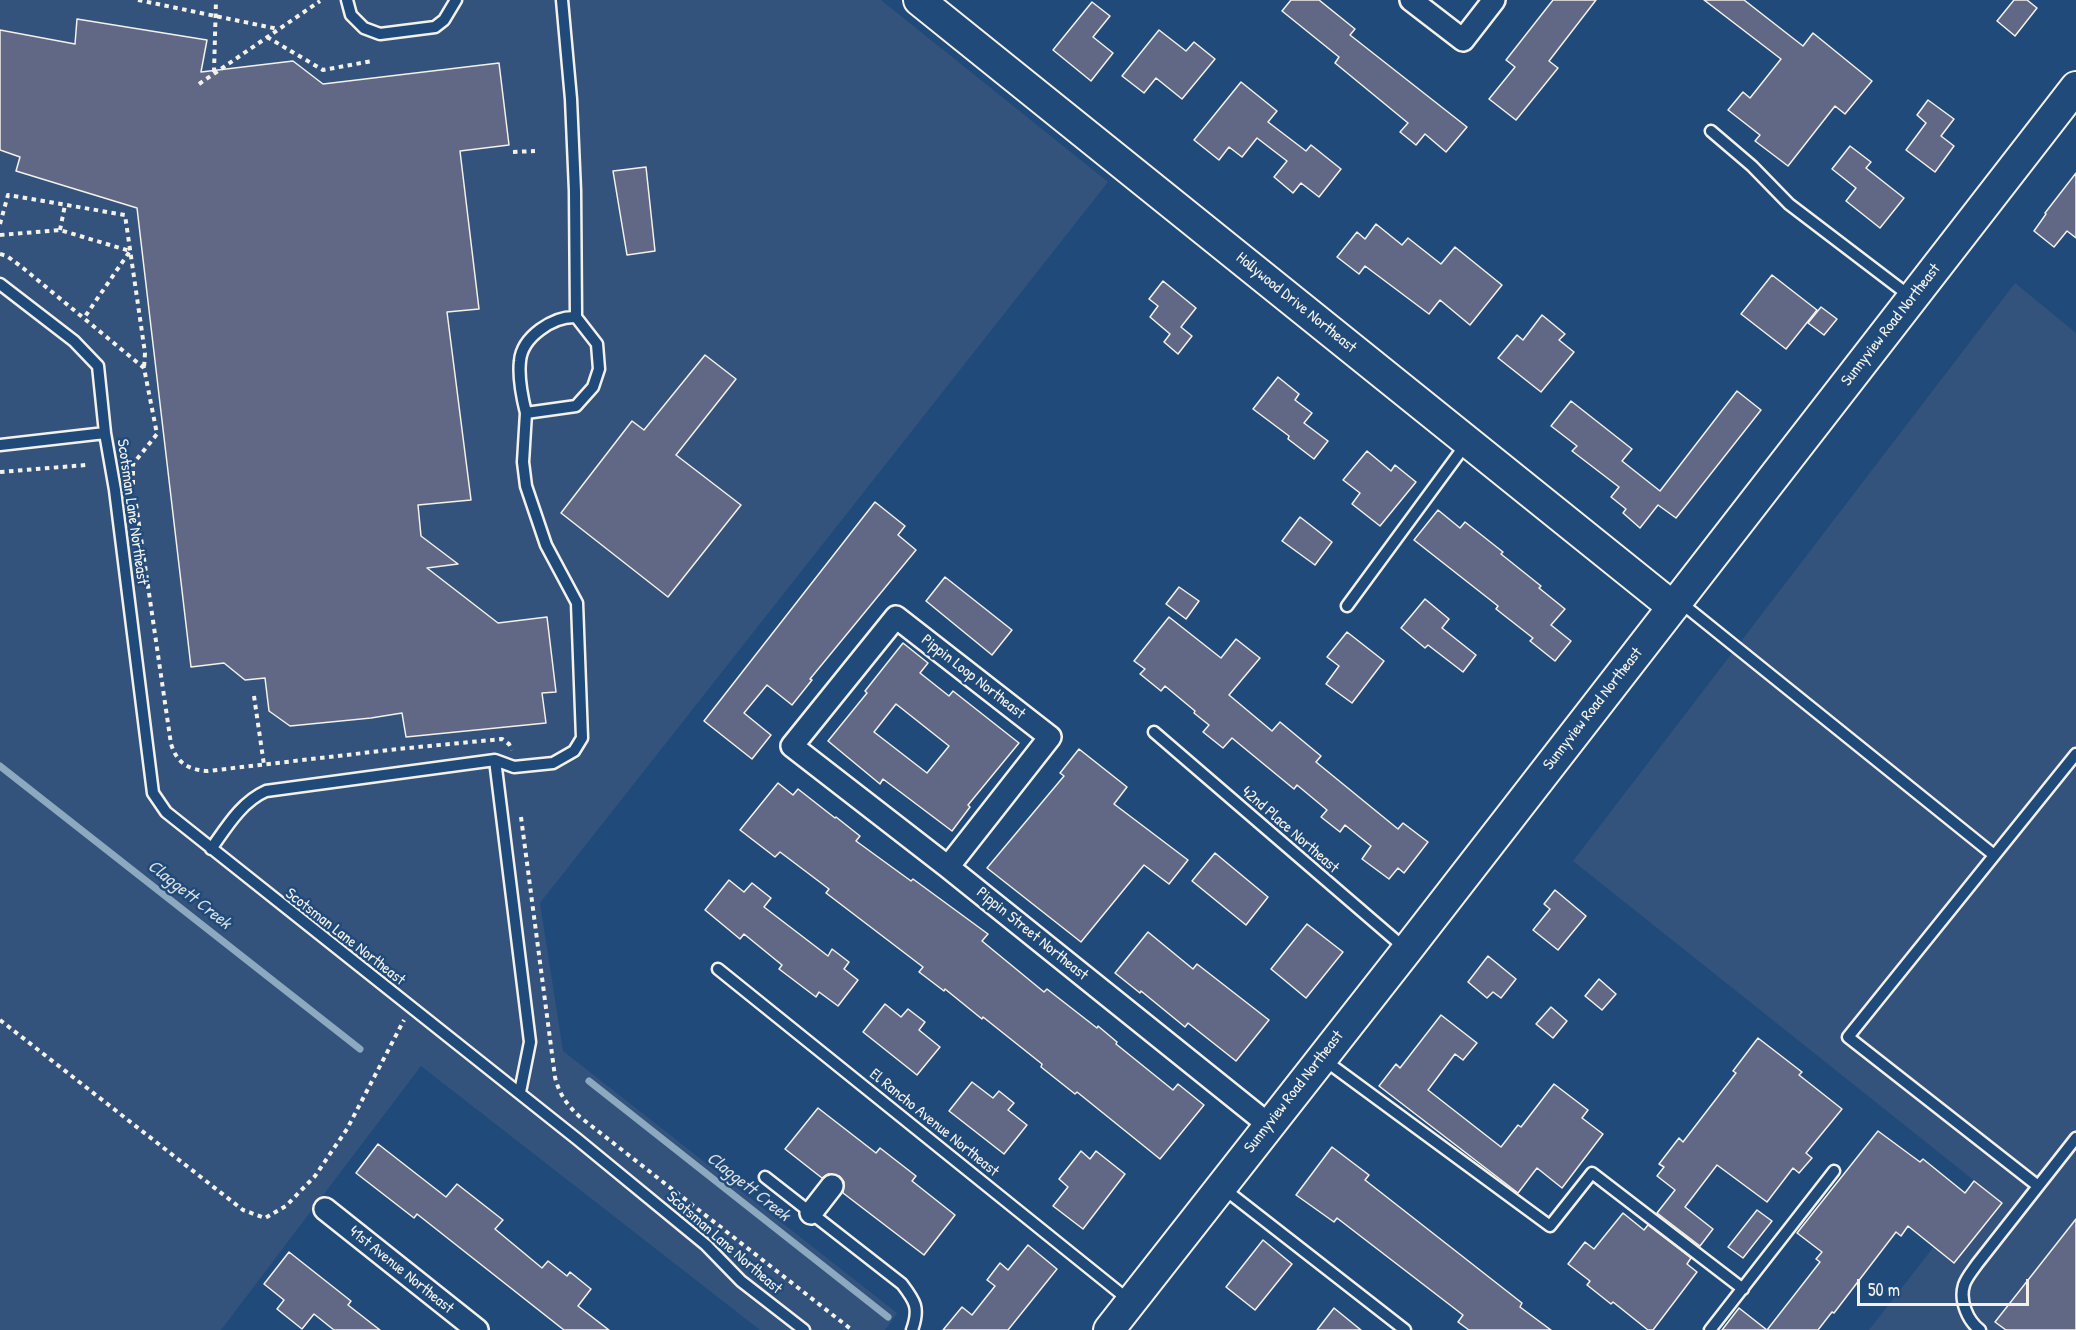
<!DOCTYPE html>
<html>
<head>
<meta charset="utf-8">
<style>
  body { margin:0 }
  #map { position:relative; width:2076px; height:1330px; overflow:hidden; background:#1f4a7a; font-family:"Patrick Hand",sans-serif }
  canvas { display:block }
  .scale { position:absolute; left:1857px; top:1279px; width:172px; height:27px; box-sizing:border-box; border:3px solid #f4f1e8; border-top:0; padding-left:8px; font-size:18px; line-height:21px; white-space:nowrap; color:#f4f1e8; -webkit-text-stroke:4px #1f4a7a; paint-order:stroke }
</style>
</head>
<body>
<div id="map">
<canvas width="2076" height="1330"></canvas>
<div class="scale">50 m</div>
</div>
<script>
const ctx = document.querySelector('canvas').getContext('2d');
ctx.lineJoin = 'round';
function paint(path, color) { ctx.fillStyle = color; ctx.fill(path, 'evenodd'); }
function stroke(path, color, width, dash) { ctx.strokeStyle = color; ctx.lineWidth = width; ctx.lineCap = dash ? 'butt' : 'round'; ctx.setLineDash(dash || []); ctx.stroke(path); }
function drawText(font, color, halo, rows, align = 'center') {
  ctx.font = font + ' "Patrick Hand",sans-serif'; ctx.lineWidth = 5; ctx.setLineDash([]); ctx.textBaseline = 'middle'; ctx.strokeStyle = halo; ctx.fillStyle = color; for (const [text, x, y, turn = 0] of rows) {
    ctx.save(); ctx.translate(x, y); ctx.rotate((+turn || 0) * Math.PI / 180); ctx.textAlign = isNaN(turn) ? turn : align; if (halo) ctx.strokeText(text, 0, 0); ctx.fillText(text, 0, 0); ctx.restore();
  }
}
paint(new Path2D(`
  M0 0H881L1108 182 540 903 563 1051 897 1313 885 1330H760L421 1066 221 1330H0Z
  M2015 283 2076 333V1330H1869L1981 1186 1573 861Z`), '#33537d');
stroke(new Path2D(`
  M0 766 360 1049
  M589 1081 888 1317`), '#8ca9bf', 7);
const building = new Path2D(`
  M1291 0H1319L1355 29 1350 35 1467 127 1446 152 1425 134 1416 145 1400 132 1408 123 1335 63 1339 57 1282 11Z
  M1553 0H1596L1549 61 1558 68 1516 120 1489 99 1515 67 1506 60Z
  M1704 0H1744L1803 46 1813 33 1872 81 1845 114 1835 106 1788 166 1755 141 1760 135 1728 110 1743 92 1750 98 1781 59Z
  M2014 0H2027L2037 8 2015 36 1997 21Z
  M1092 2 1110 16 1093 37 1113 53 1091 81 1053 50Z
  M77 19 207 40 201 72 293 61 323 84 499 63 509 145 460 151 479 309 447 312 471 500 418 505 421 536 458 564 427 568 498 623 547 617 556 692 542 693 546 723 406 737 402 713 371 718 290 726 269 711 265 678 245 680 224 663 191 667 137 208 16 171 20 157 0 150V30L75 44Z
  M1159 30 1186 51 1194 42 1215 59 1182 99 1156 78 1144 93 1122 76Z
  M1241 82 1277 111 1268 122 1306 151 1311 145 1341 169 1319 197 1301 183 1293 193 1274 177 1287 161 1257 138 1242 157 1229 147 1219 160 1194 140Z
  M1928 100 1954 119 1941 136 1954 146 1935 172 1906 150 1926 123 1917 115Z
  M1850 146 1871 162 1866 168 1904 198 1880 228 1846 201 1856 188 1832 169Z
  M646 167 655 251 627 255 613 171Z
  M2076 173V238L2067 231 2054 247 2034 231 2046 214 2045 213Z
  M1376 224 1402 245 1408 238 1441 264 1455 247 1502 285 1470 325 1440 300 1429 314 1365 266 1359 274 1337 257 1357 232 1365 239Z
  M1772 275 1817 310 1786 349 1741 314Z
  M1163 281 1196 308 1181 327 1192 336 1178 354 1164 342 1170 334 1150 317 1158 306 1149 299Z
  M1821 307 1837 319 1824 335 1808 323Z
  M1542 315 1565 334 1559 340 1574 352 1541 392 1498 358 1517 335 1523 340Z
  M705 355 736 379 676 455 741 505 668 597 561 513 632 421 644 430Z
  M1278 377 1299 394 1295 400 1312 413 1304 423 1328 441 1314 459 1288 439 1289 436 1253 409Z
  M1737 391 1761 410 1676 518 1658 505 1640 528 1623 513 1626 509 1611 497 1619 487 1572 451 1577 446 1551 426 1571 401 1632 449 1622 461 1660 491Z
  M1367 451 1391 471 1395 465 1416 482 1380 526 1352 504 1360 493 1343 480Z
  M875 502 905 526 898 535 916 550 810 679 812 680 792 705 767 685 744 713 771 735 752 759 704 721Z
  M1438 510 1460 528 1465 522 1503 552 1501 554 1541 586 1539 588 1565 609 1551 625 1571 641 1555 661 1530 641 1533 638 1496 609 1498 606 1414 540Z
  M1300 517 1332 542 1315 565 1282 541Z
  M945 577 1012 630 992 655 926 601Z
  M1179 587 1199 601 1186 619 1166 604Z
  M1425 599 1449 619 1442 628 1476 655 1463 672 1428 645 1425 648 1401 628Z
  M1169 617 1221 658 1236 639 1260 658 1229 695 1272 731 1280 722 1321 756 1316 762 1398 829 1403 823 1428 842 1404 873 1398 868 1389 879 1362 859 1371 846 1345 825 1340 832 1321 817 1327 810 1297 785 1294 789 1232 738 1223 748 1203 732 1209 725 1194 713 1195 711 1165 686 1161 691 1140 674 1145 669 1134 661Z
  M1347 632 1384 661 1352 703 1326 684 1339 666 1327 657Z
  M903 643 928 663 920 673 949 696 953 691 1019 743 968 805 970 807 952 831 883 779 880 784 828 741 867 693 865 691ZM896 704 949 746 927 773 874 732Z
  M1079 749 1127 787 1114 804 1188 860 1169 884 1144 865 1081 942 987 868 1064 776 1060 773Z
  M778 783 793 795 798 789 835 818 836 817 860 836 856 841 911 881 913 879 988 934 982 941 1044 992 1047 989 1097 1028 1098 1026 1117 1042 1116 1044 1173 1090 1178 1084 1204 1105 1160 1159 1077 1092 1075 1094 1041 1067 1042 1064 983 1017 982 1019 945 989 944 991 919 972 923 967 826 893 829 889 780 852 775 857 740 830Z
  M1215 853 1268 897 1246 925 1192 881Z
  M729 880 744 892 752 883 771 898 764 907 828 956 832 949 849 962 844 969 858 980 838 1006 819 992 816 997 779 969 782 965 744 934 740 939 705 910Z
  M1555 890 1586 916 1558 950 1533 930 1550 909 1544 904Z
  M1307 924 1343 952 1306 998 1271 969Z
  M1148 932 1193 969 1197 964 1269 1020 1236 1061 1188 1023 1185 1027 1141 991 1140 993 1115 973Z
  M1488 956 1516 979 1501 998 1493 992 1487 998 1468 982Z
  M1599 979 1616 994 1602 1010 1585 996Z
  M885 1004 901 1017 908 1009 925 1022 919 1030 940 1047 917 1075 863 1032Z
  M1551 1007 1567 1021 1553 1038 1536 1024Z
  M1441 1015 1477 1043 1463 1060 1455 1054 1428 1090 1501 1147 1518 1125 1521 1127 1554 1084 1588 1110 1582 1118 1603 1134 1562 1188 1537 1168 1518 1193 1379 1086 1396 1064 1400 1068Z
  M1758 1038 1802 1072 1799 1075 1842 1109 1806 1153 1812 1158 1799 1173 1793 1168 1767 1202 1717 1165 1685 1207 1713 1229 1700 1246 1657 1213 1675 1190 1657 1176 1664 1167 1659 1164 1679 1138 1683 1142 1736 1073 1733 1071Z
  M972 1082 993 1098 999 1091 1014 1103 1008 1110 1027 1125 1004 1154 949 1111Z
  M818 1108 876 1153 880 1148 916 1176 912 1181 955 1215 924 1255 843 1193 844 1182 839 1176 828 1174 822 1178 785 1149Z
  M1878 1131 1920 1162 1923 1159 1965 1193 1974 1181 2002 1203 1954 1263 1908 1226 1901 1236 1896 1232 1834 1313 1832 1312 1818 1330H1722L1739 1308 1767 1330 1820 1262 1816 1259 1822 1252 1797 1233Z
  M378 1144 446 1197 457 1184 503 1220 495 1229 542 1268 548 1261 567 1276 570 1272 591 1289 578 1306 609 1330H564L417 1214 414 1218 356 1173Z
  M1332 1147 1369 1175 1365 1180 1522 1303 1520 1307 1551 1330H1469L1458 1322 1463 1315 1337 1218 1334 1222 1296 1195Z
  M1081 1151 1090 1159 1096 1151 1125 1174 1083 1229 1053 1206 1068 1187 1059 1179Z
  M1757 1210 1772 1221 1743 1258 1728 1247Z
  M1623 1213 1644 1230 1648 1225 1691 1258 1687 1264 1697 1272 1653 1330H1648L1613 1302 1611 1304 1587 1285 1590 1281 1568 1264 1585 1242 1594 1249Z
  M2076 1219V1330H2006L1995 1322Z
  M1263 1240 1292 1264 1255 1310 1226 1287Z
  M1028 1245 1057 1269 1008 1330H943L962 1307 972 1315 995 1286 987 1280 1000 1263 1008 1270Z
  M289 1252 351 1301 348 1305 380 1330H334L314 1314 302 1329 277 1309 284 1300 264 1284Z
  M1334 1308 1361 1330H1317Z`);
paint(building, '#616885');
stroke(building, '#f4f1e8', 1.5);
const lane = new Path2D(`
  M347 0 351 15 364 28 380 34 435 27 444 20 456 0
  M562 0 571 99 575 191 576 317 597 344 599 369 593 387 576 406 526 413C522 397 518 378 520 361 522 337 553 316 576 317
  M1711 131 1752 166 1789 204 1911 297
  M0 284 74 341 98 366 105 433 0 445
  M105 433 115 490 153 793 166 812 577 1139 706 1245 741 1281 804 1330
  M1680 602 1994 855
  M1347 606 1466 444
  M1154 732 1407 950
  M495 760 514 767 553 763 574 751 582 738 577 603 546 545 526 486 523 462 526 413
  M211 849C226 828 241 802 266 791L495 760 530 1042 520 1092
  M718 969 1130 1301
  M1323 1059 1550 1226 1592 1173 1743 1289
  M765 1177 902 1284C915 1301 920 1308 912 1330
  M2038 1186 1848 1037 2076 754
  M1223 1188 1405 1330
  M1710 1330 1834 1171
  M1980 1330C1968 1321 1959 1301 1964 1285 1966 1278 1973 1270 1977 1264L2076 1138`);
const street = new Path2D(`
  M1411 0 1463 40 1494 0
  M948 867 1050 737 896 617 792 746 948 867 1269 1125
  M325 1209 477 1330
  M811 1213 832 1186`);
const secondary = new Path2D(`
  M919 0 1673 607
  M1109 1330 1407 950 2076 87`);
stroke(lane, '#f4f1e8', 15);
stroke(street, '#f4f1e8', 26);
stroke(secondary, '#f4f1e8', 34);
stroke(new Path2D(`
  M138 0 278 29
  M267 37 323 70 372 61
  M214 72 216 0
  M199 84 320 1
  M513 152 535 151
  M0 224 8 195 125 215 145 353 144 368
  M60 230 65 205
  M0 235 60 230 130 251 84 318
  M0 254 7 256 23 268 144 368 157 434 133 464V485
  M0 472 86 465
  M136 504 171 744C177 763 188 770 208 771L398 749 502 739 509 744 512 750
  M254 696 264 765
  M521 817 555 1077C559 1094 567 1105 580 1117L852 1330
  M0 1020 243 1210 265 1218 286 1206 315 1176 347 1129 404 1020`), '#f4f1e8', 4, [4.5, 4.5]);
stroke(lane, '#1f4a7a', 10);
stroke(street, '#1f4a7a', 21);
stroke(secondary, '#1f4a7a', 30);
drawText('16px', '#f4f1e8', '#1f4a7a', [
  ["Hollywood Drive Northeast",1296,303,39],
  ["Sunnyview Road Northeast",1891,325,-52],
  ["Scotsman Lane Northeast",132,512,82],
  ["Pippin Loop Northeast",973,677,38],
  ["Sunnyview Road Northeast",1593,709,-52],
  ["42nd Place Northeast",1290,830,41],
  ["Pippin Street Northeast",1032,934,39],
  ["Scotsman Lane Northeast",345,937,38],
  ["Sunnyview Road Northeast",1294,1092,-52],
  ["El Rancho Avenue Northeast",934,1123,39],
  ["Scotsman Lane Northeast",724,1243,41],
  ["41st Avenue Northeast",401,1270,39]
]);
drawText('italic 18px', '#dadfde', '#1f4a7a', [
  ["Claggett Creek",189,895,38],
  ["Claggett Creek",748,1187,38]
]);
</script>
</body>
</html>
